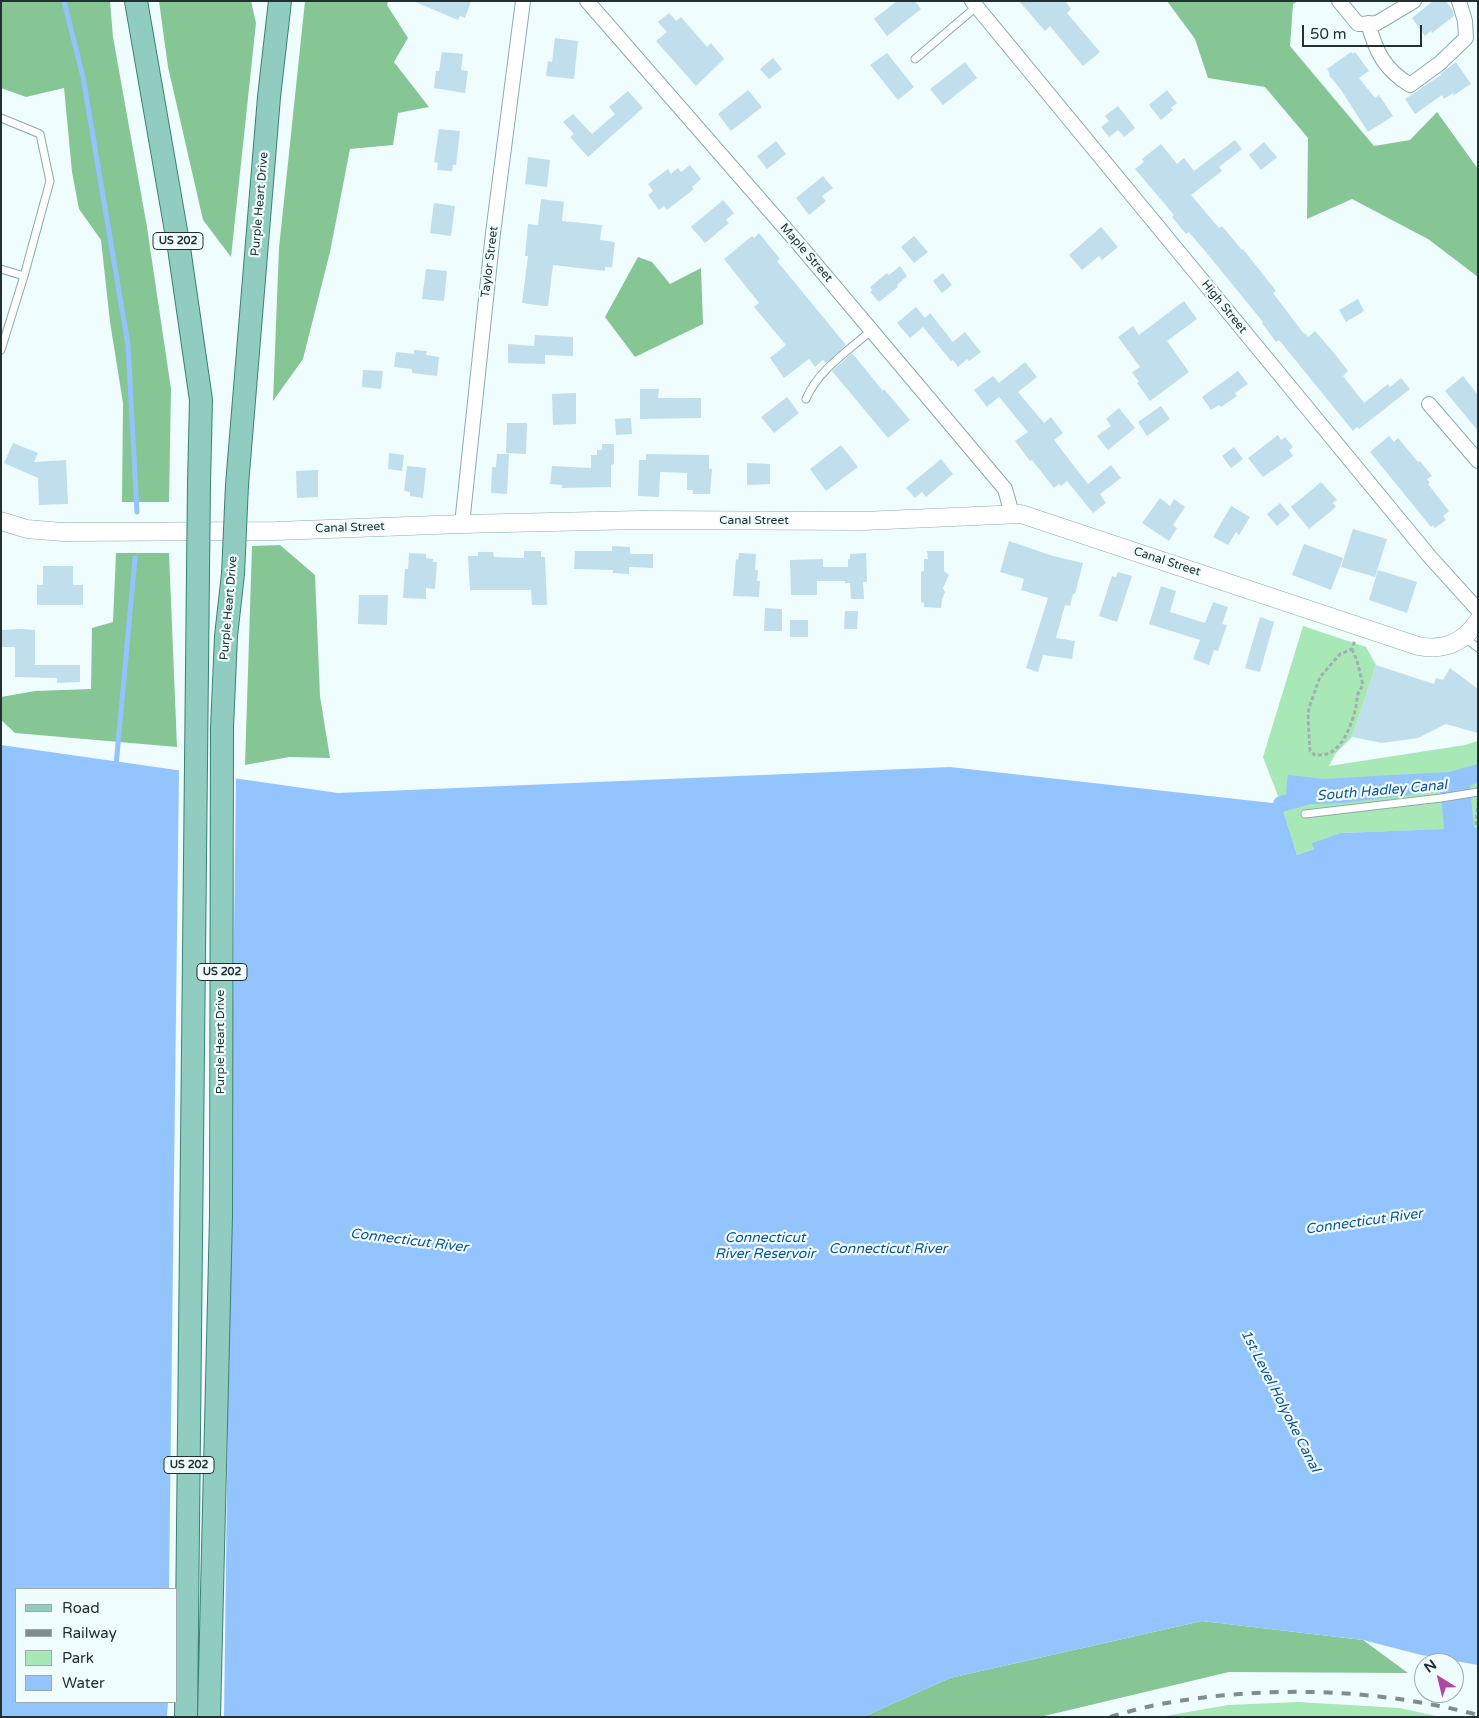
<!DOCTYPE html>
<html>
<head>
<meta charset="utf-8">
<style>
  body { margin:0 }
  #map { position:relative; width:1479px; height:1718px; overflow:hidden; background:#f0fdfe; font-family:"Varela Round",sans-serif }
  canvas { display:block }
  .frame { position:absolute; inset:0; border:2px solid #233031; pointer-events:none }
  .legend { position:absolute; left:15px; top:1588px; width:162px; height:115px; box-sizing:border-box; background:#f0fdfe; border:1px solid #9eabac; margin:0; padding:6px 9px; list-style:none; font-size:15px; color:#233031 }
  .legend li { display:flex; align-items:center; gap:10px; height:25px }
  .legend b { width:25px; border:1px solid #9eabac }
  .north { position:absolute; left:1414px; top:1653px; width:50px; height:50px; box-sizing:border-box; background:#f0fdfe; border:1px solid #9eabac; border-radius:50%; rotate:324deg; font-size:14px; font-weight:700; line-height:20px; text-align:center; color:#233031 }
  .north::after { content:''; display:block; margin:auto; width:18px; height:22px; background:#ae45a7; clip-path:polygon(50% 0,100% 100%,50% 72%,0 100%) }
  .scale { position:absolute; left:1302px; top:25px; width:120px; height:22px; box-sizing:border-box; border:2px solid #233031; border-top:0; padding-left:6px; font-size:15px; line-height:18px; white-space:nowrap; color:#233031; -webkit-text-stroke:4px #f0fdfe; paint-order:stroke }
</style>
</head>
<body>
<div id="map">
<canvas width="1479" height="1718"></canvas>
<div class="frame"></div>
<ul class="legend">
<li><b style="height:6px;background:#90cdc0"></b>Road</li>
<li><b style="height:6px;background:#808d8e"></b>Railway</li>
<li><b style="height:14px;background:#a8e8b6"></b>Park</li>
<li><b style="height:14px;background:#94c4fe"></b>Water</li>
</ul>
<div class="north">N</div>
<div class="scale">50 m</div>
</div>
<script>
const ctx = document.querySelector('canvas').getContext('2d');
ctx.lineJoin = 'round';
function paint(path, color) { ctx.fillStyle = color; ctx.fill(path, 'evenodd'); }
function stroke(path, color, width, dash) { ctx.strokeStyle = color; ctx.lineWidth = width; ctx.lineCap = dash ? 'butt' : 'round'; ctx.setLineDash(dash || []); ctx.stroke(path); }
function drawText(font, color, halo, rows, align = 'center') {
  ctx.font = font + ' "Varela Round",sans-serif'; ctx.lineWidth = 4.5; ctx.setLineDash([]); ctx.textBaseline = 'middle'; ctx.strokeStyle = halo; ctx.fillStyle = color; for (const [text, x, y, turn = 0] of rows) {
    ctx.save(); ctx.translate(x, y); ctx.rotate((+turn || 0) * Math.PI / 180); ctx.textAlign = isNaN(turn) ? turn : align; if (halo) ctx.strokeText(text, 0, 0); ctx.fillText(text, 0, 0); ctx.restore();
  }
}
paint(new Path2D(`
  M1303 626 1366 647 1376 665 1352 737 1336 753 1329 766 1465 745 1478 741V828L1340 833 1313 843 1314 849 1297 855 1281 804 1263 757Z
  M1298 1702 1400 1708 1440 1717H1160L1228 1705Z`), '#a8e8b6');
paint(new Path2D(`
  M1 1H110L113 37 147 227 171 389 169 502H122L123 403 110 322 101 240 79 209 72 172 64 88 26 97 1 88Z
  M159 1H251L256 23 231 257 203 220 168 67Z
  M305 1H388L387 5 408 38 394 62 429 107 398 113 393 145 350 149 330 252 303 359 273 401 279 248Z
  M1167 1H1298L1293 4 1290 46 1374 146 1410 140 1437 112 1478 169V277L1428 239 1352 199 1307 219 1308 138 1265 87 1208 78 1195 39Z
  M638 257 652 262 670 284 701 268 703 324 635 357 605 317Z
  M280 545 315 575 320 696 330 758 289 757 245 765 252 546Z
  M116 553H169L177 747 15 733 1 720V697L35 691 91 689 92 628 113 622Z
  M1202 1621 1363 1640 1408 1673 1229 1672 1040 1717H863L950 1678Z`), '#85c694');
paint(new Path2D(`
  M1 745 338 793 950 767 1281 804 1297 855 1314 849 1312 843 1340 833 1444 829 1441 794 1439 791 1343 803 1290 805 1286 790 1288 775 1325 779 1392 775 1449 772 1478 764V785L1476 783 1470 786 1474 828H1478V1665L1421 1655 1363 1640 1202 1621 950 1678 863 1717H1ZM16 1589H176V1702H16Z`), '#94c4fe');
paint(new Path2D(`
  M179 768 236 776 224 1717H167L168 1702H176V1589H169Z`), '#f0fdfe');
stroke(new Path2D(`
  M64 1 83 77 128 345 137 512
  M116 766 135 558`), '#94c4fe', 5);
stroke(new Path2D(`
  M1281 804 1309 796`), '#94c4fe', 16);
paint(new Path2D(`
  M413 1H471L465 18 460 16 458 20Z
  M897 1H915L921 9 887 36 874 19Z
  M1019 1H1065L1071 9 1067 13 1100 52 1083 66 1050 26 1045 31Z
  M1433 1H1446L1453 11 1454 16 1432 33 1431 31 1425 36 1412 18Z
  M669 13 676 21 681 17 707 47 711 43 724 59 696 86 656 41 667 32 658 22Z
  M555 38 578 41 574 79 546 76 548 61 552 62Z
  M442 52 463 54 461 70 468 71 465 93 434 88 436 71H439Z
  M1351 52 1353 54 1355 52 1369 71 1359 78 1375 98 1379 95 1393 116 1368 132 1341 90 1329 75 1330 74 1327 69Z
  M887 53 914 87 898 100 870 65Z
  M773 58 782 69 769 79 760 69Z
  M965 62 977 78 943 105 930 89Z
  M1456 62 1471 84 1454 95 1453 93 1444 99 1442 95 1415 114 1405 99 1441 75 1440 74Z
  M748 90 762 107 731 131 718 114Z
  M1167 90 1177 103 1171 108 1173 110 1161 120 1149 105Z
  M628 91 643 108 588 157 570 137 574 134 563 122 573 114 592 134 615 114 609 107Z
  M1118 106 1135 128 1124 137 1118 130 1109 137 1101 127 1109 121 1105 116Z
  M439 129 460 131 456 165H453L452 171 437 170 438 163 434 162Z
  M1235 140 1242 149 1219 167 1222 171 1191 195 1219 228 1222 226 1242 250 1243 249 1276 291 1273 293 1304 334 1305 333 1308 337 1315 331 1334 353 1348 371 1343 376 1364 403 1388 384 1390 387 1401 378 1410 389 1359 429 1357 427 1353 431 1279 340 1276 342 1262 323 1263 322 1214 262 1189 232 1186 234 1172 217 1174 215 1135 169 1144 162 1142 159 1161 144 1177 164 1184 158 1194 171Z
  M776 141 786 154 767 169 757 156Z
  M1264 142 1277 157 1261 170 1249 155Z
  M528 157 550 160 547 187 525 184Z
  M690 165 701 179 692 187 694 189 667 210 664 206 659 210 648 195 653 191 648 184 668 169 671 174 678 168 681 172Z
  M823 176 833 188 822 196 826 201 809 215 796 198Z
  M541 199 564 202 562 221 602 225 600 240 615 242 612 267H605V271L553 265 548 306H544L522 303 528 256H525L528 224 538 225Z
  M723 200 734 213 726 220 729 223 705 243 691 227Z
  M434 203 455 206 451 236 430 233Z
  M1101 227 1118 247 1102 260 1099 256 1082 270 1069 255Z
  M759 233 780 259 777 261 846 345 826 363 823 360 815 367 809 359 784 378 770 358 786 345 754 307 759 303 724 259 752 236 754 238Z
  M914 236 928 252 914 263 901 247Z
  M900 266 907 276 897 285 898 287 879 302 870 292 872 290 870 287 887 273 889 275Z
  M426 269 447 271 444 301 422 299Z
  M943 273 952 285 942 293 933 281Z
  M1358 299 1364 311 1346 322 1339 310Z
  M1184 301 1197 319 1167 341 1189 372 1150 401 1137 383 1139 382 1132 372 1140 367 1118 337 1133 326 1139 335Z
  M916 307 925 318 930 313 953 342 965 332 981 352 969 361 967 359 958 367 953 360 951 361 923 327 910 338 897 323Z
  M535 335 573 337V356L545 355V364L508 363V344L534 346Z
  M414 350 427 351 426 355 439 357 437 376 412 373V369L394 367 396 352 414 354Z
  M852 353 883 391 884 389 910 420 888 438 832 371Z
  M1025 362 1037 377 1018 392 1044 423 1051 417 1063 433 1054 440 1088 484 1111 465 1121 478 1100 494 1106 503 1093 513 1067 481 1061 486 1059 484 1054 488 1032 460 1030 461 1015 441 1028 432 999 397 987 407 974 390 993 376 999 383Z
  M363 370 383 371 381 389 362 387Z
  M1238 371 1248 384 1235 393 1237 396 1221 407 1219 405 1211 410 1202 397Z
  M1463 376 1478 395V431L1445 391Z
  M640 389H659L658 398H701V418L640 419Z
  M576 393V424L553 425 552 394Z
  M787 397 799 413 774 433 761 417Z
  M1161 406 1170 419 1147 436 1138 422Z
  M1119 408 1135 428 1108 450 1097 436 1111 426 1106 419Z
  M631 418 632 434 616 435 615 419Z
  M507 423H527L526 454 506 453Z
  M1278 435 1281 440 1285 437 1293 447 1289 450 1293 456 1263 477 1248 458Z
  M1389 436 1394 442 1398 438 1418 462 1420 461 1432 476 1427 479 1430 483 1428 484 1449 511 1443 516 1446 520 1435 528 1433 525 1431 527 1370 452Z
  M13 443 38 453 34 462 66 460 68 504 39 505 38 478 4 463Z
  M602 444H614V464L611 465V487L562 488V485L550 484 552 466 591 468V455H597V450H602Z
  M841 445 858 467 826 491 810 469Z
  M1234 447 1243 459 1231 468 1222 456Z
  M389 453 404 455 402 471 388 469Z
  M497 454H509L507 494 491 493 492 467H496Z
  M646 454 709 455V469H712L710 494H693V490H687V473L660 472 659 497 638 496 639 460H646Z
  M941 459 953 474 926 497 922 492 915 498 906 488Z
  M747 463 770 464V484L747 485Z
  M407 466 426 468 423 498 410 496V492L404 491Z
  M318 470V497L297 498 296 471Z
  M1321 482 1337 500 1333 503 1336 507 1309 529 1291 507Z
  M1160 498 1170 506 1174 499 1185 507 1173 525 1177 528 1169 541 1142 523Z
  M1280 503 1290 515 1277 526 1267 514Z
  M1231 506 1250 517 1239 535 1236 532 1228 545 1213 537Z
  M1353 529 1387 539 1375 577 1341 567Z
  M1009 541 1053 556 1083 563 1075 594H1073L1070 606 1065 605 1056 638 1075 641 1072 659 1043 655 1038 672 1026 668 1048 598 1021 590 1024 579 1000 572Z
  M1304 544 1343 558 1331 590 1292 575Z
  M612 546 630 547V554H653V568L629 567V574L613 573V570L574 569 575 551H612Z
  M524 551H541V557H545L547 605H532L531 590H470L468 556H478V552H493L494 557 524 558Z
  M927 551H944V571L949 575 943 588 945 592 942 599 941 608 924 607V603L921 602V572L924 571V559H928Z
  M409 553 426 554V558L433 559V562H437L435 589 426 588V599L403 598 405 569H408Z
  M739 553 756 554 755 570H758L757 581H760L759 597 733 596 736 559 738 560Z
  M866 553 867 582H863L864 599H851L850 583H845V581H817V595H791L790 560 823 559V567H848V559H850V554Z
  M43 566H73V585H83V605H37V585H43Z
  M1378 570 1417 582 1407 613 1369 600Z
  M1118 572 1132 576 1117 622 1099 616 1112 576 1116 577Z
  M1161 586 1176 591 1170 612 1205 623 1213 602 1228 607 1222 624 1227 625 1218 651 1214 650 1209 665 1193 659 1200 640 1149 624Z
  M359 595H388L387 625 358 624Z
  M765 608 782 609V631H764Z
  M845 611H858L857 629H844Z
  M1260 617 1274 622 1260 672 1245 668Z
  M790 620H808V637H790Z
  M22 629 35 630V665H80V682L57 683V678L15 677V647H1V630Z
  M1376 665 1434 684 1436 678 1443 680 1450 668 1478 689V733L1446 724 1418 738 1382 743 1352 737Z`), '#c0deeb');
const service = new Path2D(`
  M915 59 976 7
  M1 118 40 134 50 181 24 276
  M1 269 24 276 1 350
  M806 399C818 370 849 350 872 330
  M1464 637 1478 648
  M1305 814 1441 798 1478 792`);
const minor = new Path2D(`
  M587 1 797 242 1005 489 1012 514
  M972 1 1430 557 1478 610
  M1339 1 1358 24 1377 23 1414 1
  M1368 23C1376 52 1384 69 1410 85L1440 63 1466 38 1465 21 1459 1
  M1429 404 1478 461
  M462 524 493 233 523 1`);
const tertiary = new Path2D(`
  M1 521 27 529 63 532 276 531 462 524 641 520 863 521 1021 514 1418 646C1444 651 1463 643 1478 621`);
const primary = new Path2D(`
  M136 1 179 248 201 400 199 483
  M237 485 269 97 280 1
  M186 1717 198 572
  M209 1717 221 1216 222 728 226 636 233 574`);
stroke(service, '#8aabad', 9);
stroke(minor, '#8aabad', 16);
stroke(tertiary, '#8aabad', 19);
stroke(primary, '#3a8173', 24);
stroke(new Path2D(`
  M1352 649 1357 661 1363 685C1356 696 1358 695 1356 707 1352 723 1344 748 1327 754 1323 755 1318 755 1315 755L1310 751 1308 719 1309 708 1320 677 1340 654 1352 649 1355 640
  M1476 825 1478 803`), '#a2afb0', 3, [4, 2.5]);
stroke(service, '#fff', 7);
stroke(minor, '#fff', 14);
stroke(tertiary, '#fff', 18);
stroke(primary, '#90cdc0', 22);
stroke(new Path2D(`
  M1110 1717C1127 1712 1144 1707 1161 1704 1265 1685 1376 1688 1478 1715`), '#808d8e', 4, [9, 9]);
const primaryBridge = new Path2D(`
  M198 572 199 483
  M233 574 237 485`);
stroke(primaryBridge, '#3a8173', 24, []);
stroke(primaryBridge, '#90cdc0', 22);
for (const [x, y, w] of [
  [178,241,50],
  [222,972,50],
  [189,1465,50]
]) { const box = new Path2D(); box.roundRect(x - w / 2, y - 8.5, w, 17, 4); ctx.fillStyle = '#f0fdfe'; ctx.fill(box); stroke(box, '#233031', 1); }
drawText('bold 11px', '#233031', null, [
  ["US 202",178,241],
  ["US 202",222,972],
  ["US 202",189,1465]
]);
drawText('12px', '#233031', '#f0fdfe', [
  ["Purple Heart Drive",260,204,-85],
  ["Maple Street",806,253,49],
  ["Taylor Street",490,262,-83],
  ["High Street",1224,307,51],
  ["Canal Street",754,521],
  ["Canal Street",350,528,-2],
  ["Canal Street",1167,562,18],
  ["Purple Heart Drive",229,608,-85],
  ["Purple Heart Drive",221,1042,-90]
]);
drawText('italic 14px', '#0f5396', '#f0fdfe', [
  ["South Hadley Canal",1382,791,-5],
  ["Connecticut River",1364,1222,-8],
  ["Connecticut",765,1238],
  ["River Reservoir",765,1254],
  ["Connecticut River",409,1241,7],
  ["Connecticut River",888,1249],
  ["1st Level Holyoke Canal",1280,1401,63]
]);
</script>
</body>
</html>
